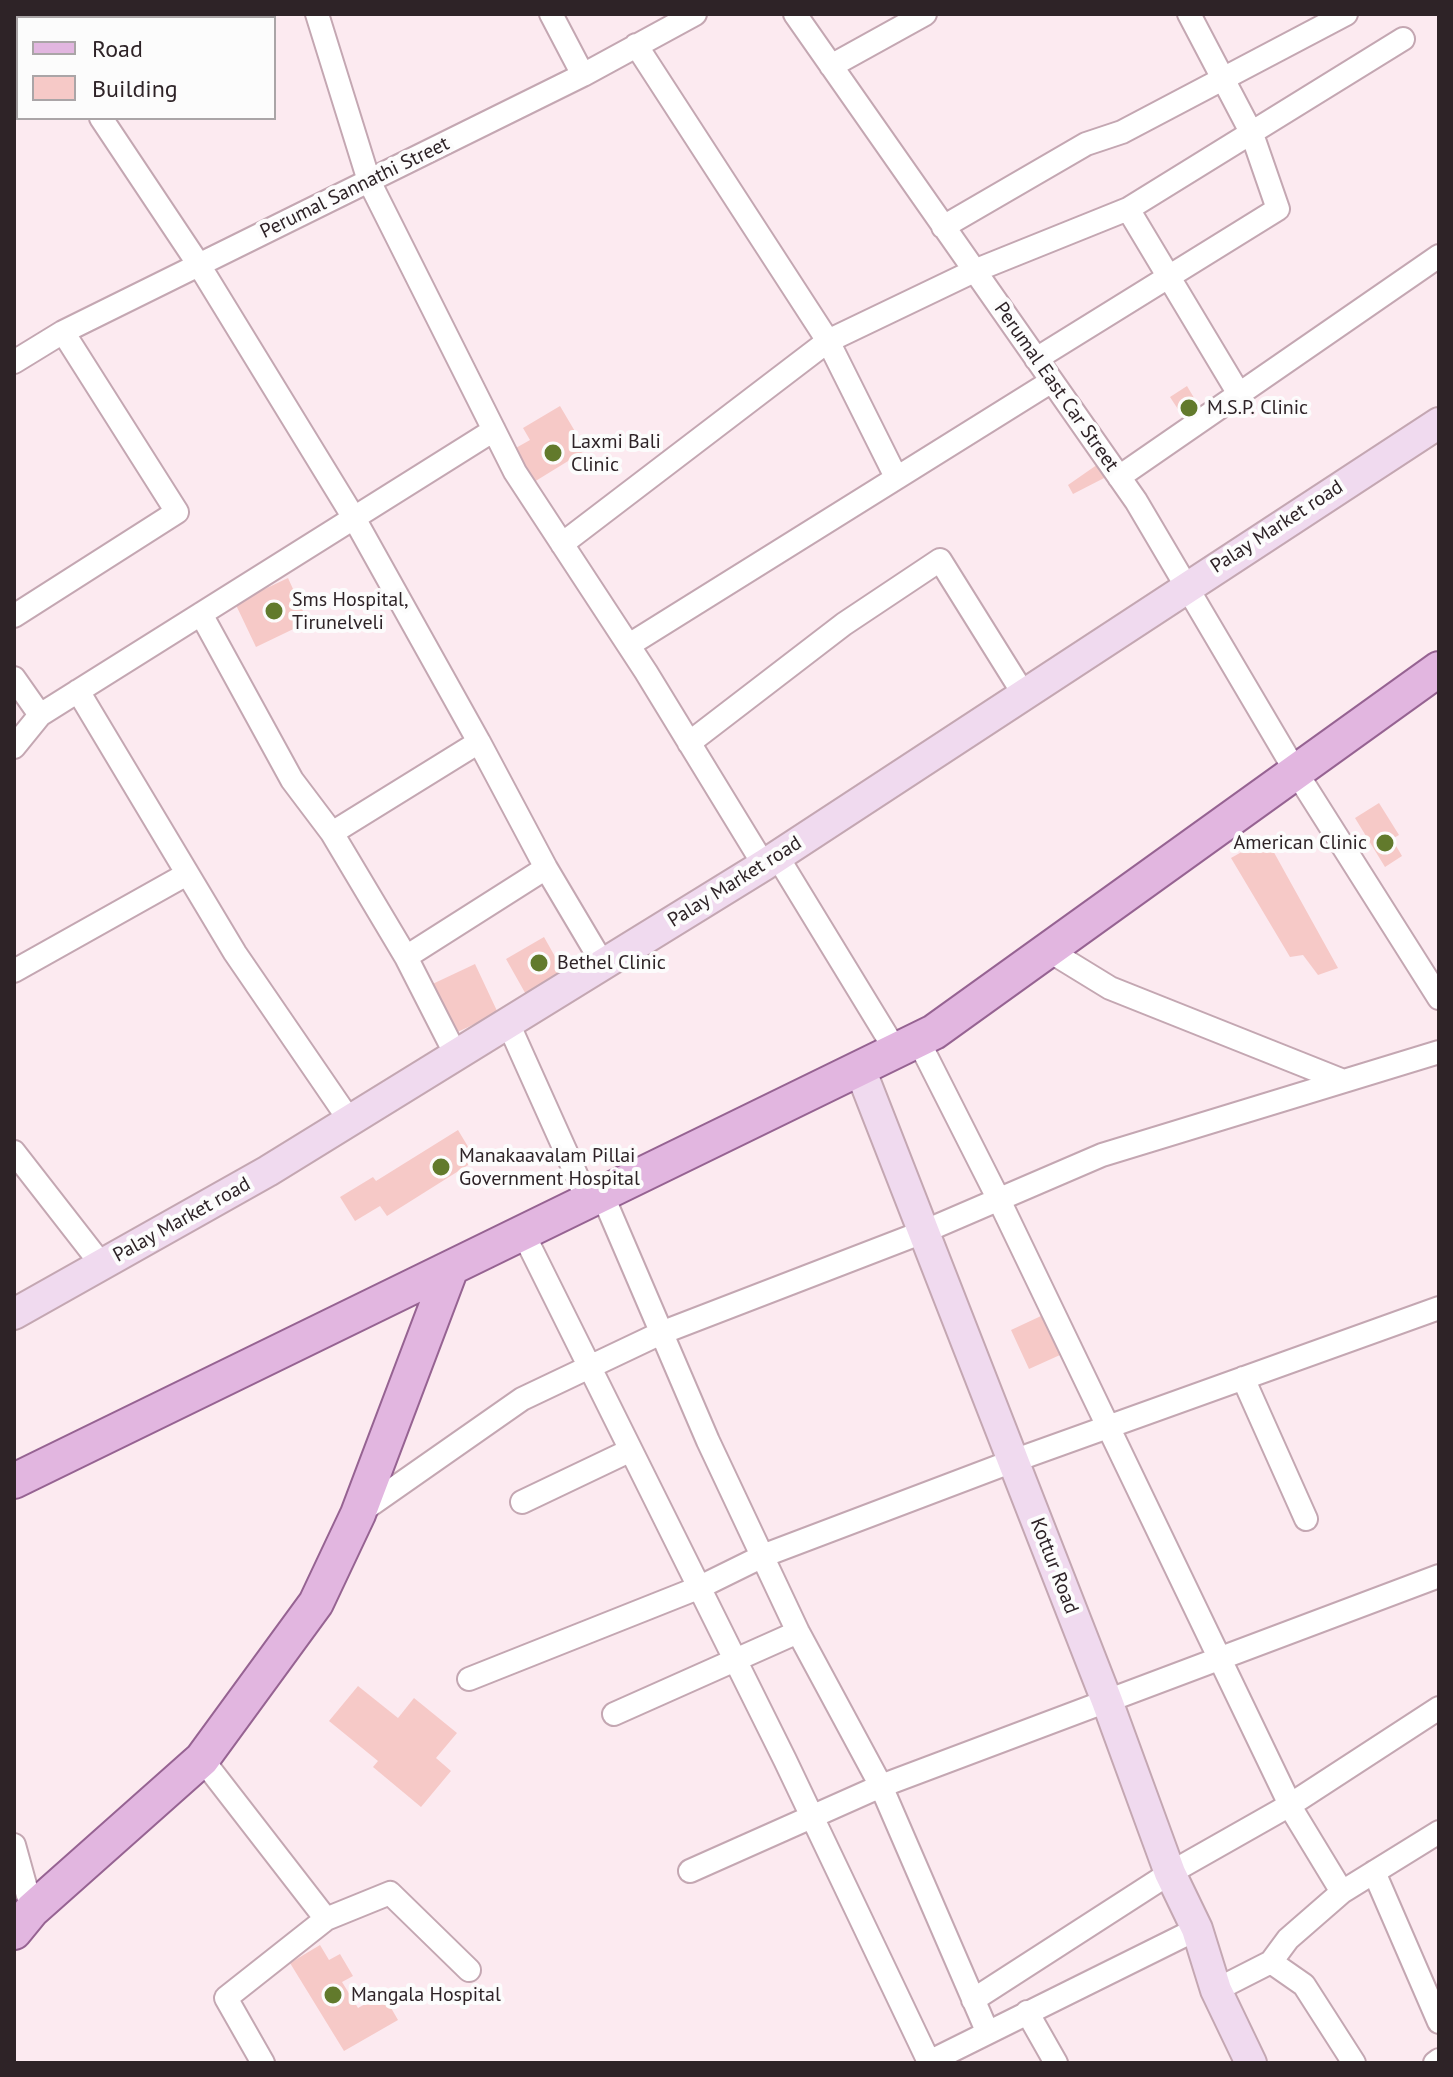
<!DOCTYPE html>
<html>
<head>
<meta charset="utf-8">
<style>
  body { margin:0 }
  #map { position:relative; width:1453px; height:2077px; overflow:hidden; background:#fceaf0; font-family:"PT Sans",sans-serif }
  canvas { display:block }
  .frame { position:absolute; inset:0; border:16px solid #2e2327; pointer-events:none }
  .legend { position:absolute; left:16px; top:16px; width:260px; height:104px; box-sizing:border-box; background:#fcfcfc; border:2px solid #aaa5a7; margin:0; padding:10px 14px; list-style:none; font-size:24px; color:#2e2327 }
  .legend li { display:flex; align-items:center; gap:16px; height:40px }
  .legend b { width:40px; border:2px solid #aaa5a7 }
</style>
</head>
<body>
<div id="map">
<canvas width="1453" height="2077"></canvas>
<div class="frame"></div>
<ul class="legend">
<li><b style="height:10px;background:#e2b6e0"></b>Road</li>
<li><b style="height:22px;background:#f6c9c7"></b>Building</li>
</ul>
</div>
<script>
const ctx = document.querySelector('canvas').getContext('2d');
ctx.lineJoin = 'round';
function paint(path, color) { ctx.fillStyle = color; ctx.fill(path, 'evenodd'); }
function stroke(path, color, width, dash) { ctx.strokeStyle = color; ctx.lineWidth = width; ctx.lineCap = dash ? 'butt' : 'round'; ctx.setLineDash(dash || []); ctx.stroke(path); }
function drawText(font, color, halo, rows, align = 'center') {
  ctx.font = font + ' "PT Sans",sans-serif'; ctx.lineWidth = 8; ctx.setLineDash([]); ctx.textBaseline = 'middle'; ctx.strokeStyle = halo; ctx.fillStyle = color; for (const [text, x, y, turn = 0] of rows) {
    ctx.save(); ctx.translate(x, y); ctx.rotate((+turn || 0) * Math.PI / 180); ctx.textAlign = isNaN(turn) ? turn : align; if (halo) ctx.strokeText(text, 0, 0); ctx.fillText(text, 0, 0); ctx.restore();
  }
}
paint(new Path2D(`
  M1187 386 1203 413 1187 423 1170 397Z
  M560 406 586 450 534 482 514 449 530 440 523 428Z
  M1101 462 1108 476 1073 494 1068 485Z
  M288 578 308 622 256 647 235 603Z
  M1379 803 1399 835 1392 839 1402 856 1385 867 1355 818Z
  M1266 838 1338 968 1318 975 1303 955 1290 957 1231 858Z
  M544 937 566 976 528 998 506 959Z
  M475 964 498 1013 447 1037 424 988Z
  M458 1130 476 1160 387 1216 380 1206 355 1221 340 1197 373 1177 376 1181Z
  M1041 1316 1060 1355 1029 1369 1011 1330Z
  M358 1686 398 1718 414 1698 457 1733 436 1758 451 1771 421 1807 373 1767 378 1761 329 1721Z
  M320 1945 329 1960 340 1954 353 1976 342 1982 358 2008 383 1994 398 2020 344 2051 290 1963Z`), '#f6c9c7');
const street = new Path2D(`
  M24 14 26 18
  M317 14 369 181 515 472 646 672 764 865
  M551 14 583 75
  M795 14 1136 501 1296 772 1439 998
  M636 45 828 341 974 271 1128 209 1403 39
  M831 66 925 14
  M101 118 199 265 354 518 479 742 332 833 406 957 546 868
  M1128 209 1239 394
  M943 227 1086 144 1122 132 1346 14
  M1036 359 1278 209 1252 134 1189 14
  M14 362 63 332 583 75 695 14
  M1119 477 1439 256
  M562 544 828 341 896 477
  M201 614 292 780 332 833
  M14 616 177 512 63 332
  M629 645 1052 381
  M14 678 40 715
  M78 691 235 953 350 1121
  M479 742 546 868 603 964
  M689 743 844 624 940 560 1023 693
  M14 747 40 715 494 430
  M777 856 896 1051
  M1048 950 1110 988 1341 1080
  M406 957 456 1055
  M14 971 187 874
  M508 1023 588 1201
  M918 1040 999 1200 1294 1813 1342 1892
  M14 1152 102 1265
  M602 1194 708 1441 798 1632 881 1786 987 2031
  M523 1233 785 1760 929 2062
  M1243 1378 1306 1519
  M522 1502 629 1451
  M359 1513 522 1399 661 1333 923 1232 1102 1155 1439 1052
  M469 1679 698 1588 765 1555 1013 1461 1439 1308
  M614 1714 798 1632
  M202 1759 326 1919 226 1998 263 2063
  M14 1845 32 1910
  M690 1871 881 1786 1439 1576
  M1374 1872 1439 2022
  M326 1919 390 1893 469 1970
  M1271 1962 1304 1985 1354 2063
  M1216 1990 1271 1962 1288 1939 1342 1892 1439 1832
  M973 2000 1170 1873 1290 1805 1439 1708
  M1027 2012 1056 2063
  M927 2063 1197 1929
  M1435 2063 1439 2060`);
const secondary = new Path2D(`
  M860 1069 1107 1701 1170 1873 1197 1929 1216 1990 1251 2063
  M14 1314 268 1171 764 865 1439 423`);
const primary = new Path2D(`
  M14 1481 934 1032 1439 669
  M14 1932 32 1910 202 1759 316 1603 358 1514 451 1268`);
stroke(street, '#c4a7b2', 26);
stroke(secondary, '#c4a7b2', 34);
stroke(primary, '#966392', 38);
stroke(street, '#fff', 22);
stroke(secondary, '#f0daef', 30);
stroke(primary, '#e2b6e0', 34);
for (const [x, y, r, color] of [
  [1189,408,10,"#627a2c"],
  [553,453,10,"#627a2c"],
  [274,611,10,"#627a2c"],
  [1385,843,10,"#627a2c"],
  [539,963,10,"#627a2c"],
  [441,1167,10,"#627a2c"],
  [333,1995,10,"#627a2c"]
]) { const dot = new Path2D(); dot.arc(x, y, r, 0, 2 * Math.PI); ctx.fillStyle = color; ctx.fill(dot); stroke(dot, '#fcfcfc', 3); }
drawText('20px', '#2e2327', '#fcfcfc', [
  ["Perumal Sannathi Street",355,188,-26],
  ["Perumal East Car Street",1056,387,55],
  ["Palay Market road",1277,527,-33],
  ["Palay Market road",735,882,-32],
  ["Palay Market road",182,1220,-29],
  ["Kottur Road",1054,1566,69]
]);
drawText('20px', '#2e2327', '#fcfcfc', [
  ["M.S.P. Clinic",1207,408],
  ["Laxmi Bali",571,442],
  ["Clinic",571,465],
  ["Sms Hospital,",292,600],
  ["Tirunelveli",292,623],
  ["American Clinic",1367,843,"right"],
  ["Bethel Clinic",557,963],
  ["Manakaavalam Pillai",459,1156],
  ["Government Hospital",459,1179],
  ["Mangala Hospital",351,1995]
], 'left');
</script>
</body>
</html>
